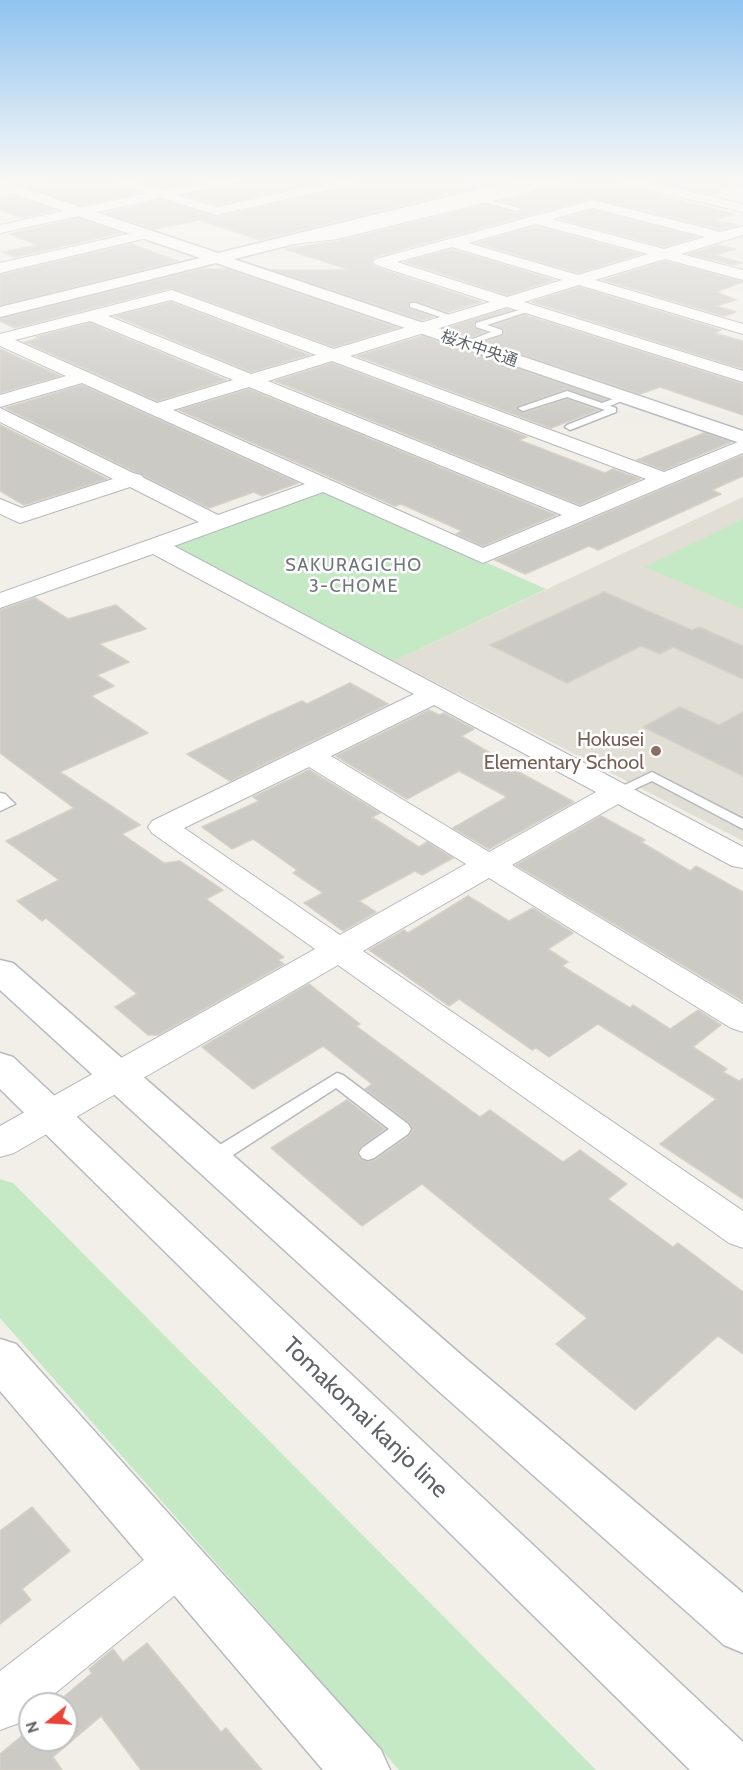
<!DOCTYPE html>
<html>
<head>
<meta charset="utf-8">
<style>
  body { margin:0 }
  #map { position:relative; width:743px; height:1770px; overflow:hidden; background:#f1efe8; font-family:Cabin,sans-serif }
  canvas { display:block }
  .north { position:absolute; left:18px; top:1692px; width:60px; height:60px; box-sizing:border-box; background:#fff; border:2px solid #bfc1c3; border-radius:50%; rotate:252deg; font-size:16px; font-weight:700; line-height:24px; text-align:center; color:#5f6368 }
  .north::after { content:''; display:block; margin:auto; width:21px; height:27px; background:#ea4335; clip-path:polygon(50% 0,100% 100%,50% 72%,0 100%) }
</style>
</head>
<body>
<div id="map">
<canvas width="743" height="1770"></canvas>
<div class="north">N</div>
</div>
<script>
const ctx = document.querySelector('canvas').getContext('2d');
ctx.lineJoin = 'round';
function paint(path, color) { ctx.fillStyle = color; ctx.fill(path, 'evenodd'); }
function stroke(path, color, width, dash) { ctx.strokeStyle = color; ctx.lineWidth = width; ctx.lineCap = dash ? 'butt' : 'round'; ctx.setLineDash(dash || []); ctx.stroke(path); }
function drawText(font, color, halo, rows, align = 'center') {
  ctx.font = font + ' Cabin,"Noto Sans JP",sans-serif'; ctx.lineWidth = 5; ctx.setLineDash([]); ctx.textBaseline = 'middle'; ctx.strokeStyle = halo; ctx.fillStyle = color; for (const [text, x, y, turn = 0] of rows) {
    ctx.save(); ctx.translate(x, y); ctx.rotate((+turn || 0) * Math.PI / 180); ctx.textAlign = isNaN(turn) ? turn : align; if (halo) ctx.strokeText(text, 0, 0); ctx.fillText(text, 0, 0); ctx.restore();
  }
}
paint(new Path2D(`
  M743 497V841L394 661Z`), '#e1ded6');
paint(new Path2D(`
  M325 491 546 589 394 661 175 546Z
  M743 519V609L645 567Z
  M0 1179 13 1183 596 1770H399L0 1318Z`), '#c5e8c5');
const building = new Path2D(`
  M47 179H107L109 184 138 193 82 205 32 188 47 185Z
  M135 179H206L163 188Z
  M241 179H334L217 205 187 195 238 184Z
  M369 179H444L476 187 260 240 199 220 155 229 105 213 162 200 216 217 360 185Z
  M574 179H611L614 184 735 214 715 220 737 225 721 230 592 198 374 257 371 262 375 267 482 302 448 312 417 301H408L409 309 433 317 422 320 272 270H350L285 249 338 241 485 205 518 213 522 209 521 206 502 201 571 184Z
  M645 179H727L729 186 714 190 720 192 714 195Z
  M13 196 56 211 21 218 0 210V198Z
  M593 210 697 237 664 247 561 219Z
  M78 218 121 233 15 257 3 252 38 245 10 234Z
  M536 226 640 254 578 273 476 243Z
  M131 244 178 261 0 305V275Z
  M718 245 735 249 715 255 742 263 734 265 689 254Z
  M452 249 554 280 507 295 405 262Z
  M665 261 743 282 716 292 736 300 716 306 736 312 724 316 603 280Z
  M202 269H227L397 328 334 347 171 288 15 328 0 321V319Z
  M579 287 721 330 714 333 743 341V369L532 302Z
  M171 302 309 355 251 372 115 316Z
  M507 309 510 310 474 322V328L484 332 472 337 446 328Z
  M525 315 743 384V415L660 387 640 394 485 342 504 335V329L494 325Z
  M90 323 226 380 157 401 25 342 40 338 36 337Z
  M422 336 606 399 602 401 566 389 516 407 524 413 567 399 598 410 551 428 357 356Z
  M0 349 60 376 0 393Z
  M332 363 527 437 519 440 605 473 613 469 640 479 580 505 275 381Z
  M82 385 298 483 262 496 254 492 209 508 5 408Z
  M249 389 556 515 483 546 456 534 462 531 401 504 395 506 179 410Z
  M0 425 107 479 24 505 0 491Z
  M704 433 731 442 664 470 637 460Z
  M743 455V476L712 490 721 494 598 550 589 546 525 574 495 560Z
  M604 592 692 630 699 627 743 646V679L673 647 660 654 641 646 567 683 490 645Z
  M35 598 68 619 116 605 146 629 99 644 129 662 97 675 114 686 91 696 148 733 60 772 140 825 122 834 164 863 180 861 223 890 206 899 284 957 278 960 284 964 158 1035H148L115 1007 137 994 46 918 42 921 17 901 59 880 6 841 74 808 0 753V610Z
  M350 683 388 704 230 781 187 754 262 719 302 701 307 704Z
  M680 707 719 725 743 712V776L643 727Z
  M429 710 439 715 444 713 474 729 461 736 497 757 493 758 574 802 489 849 453 828 507 797 459 771 407 799 336 756Z
  M309 770 380 813 372 817 419 847 427 842 453 858 422 875 415 871 359 901 376 912 343 931 304 903 323 893 293 873 297 870 253 839 232 849 202 827 259 801 253 797Z
  M601 816 645 840 641 842 690 871 696 866 743 892V1001L516 865Z
  M468 896 509 921 533 908 573 933 548 949 568 962 562 966 630 1008 633 1005 670 1029 698 1010 721 1025 693 1047 727 1069 723 1072 739 1081 743 1078V1199L660 1144 716 1099 598 1024 549 1057 536 1048 532 1050 459 999 449 1006 369 950 404 930 408 933Z
  M309 984 360 1024 356 1026 480 1117 490 1110 563 1162 580 1150 627 1184 608 1199 673 1247 678 1243 743 1292V1354L718 1336 635 1410 556 1344 587 1318 422 1184 362 1226 271 1148 347 1100 385 1129 360 1147 357 1154 361 1160 369 1162 375 1160 409 1136 413 1130 410 1123 365 1089 372 1084 323 1046 253 1089 202 1047Z
  M32 1507 70 1551 22 1589 31 1600 0 1624V1531Z
  M147 1643 221 1732 226 1728 262 1770H141L101 1716 53 1757 62 1770H0V1754L30 1729V1740H66V1704H55L92 1673 89 1669 113 1649 123 1662Z`);
paint(building, '#cccac5');
stroke(building, '#d6d1c6', 1.5);
const lane = new Path2D(`
  M45 180 47 183 12 190 9 188Z
  M481 198 519 208 520 209 517 211 479 201Z
  M410 303H416L457 318 450 320 410 307Z
  M526 308 533 310 487 325 502 330V334L464 346 460 344 491 332 476 327V323Z
  M567 391 602 403 624 395 628 398 610 406 616 408V412L570 430 565 427 567 425 605 410 567 397 523 411 518 408Z
  M652 772 743 819V829L652 781 622 795H612L610 792Z
  M0 793 5 794 15 804 0 811Z
  M337 1073 343 1075 408 1124 411 1129 408 1134 374 1158 368 1160 362 1158 359 1153 362 1148 389 1129 336 1088 219 1164 212 1166 205 1164 203 1159 205 1154Z`);
const street = new Path2D(`
  M109 179H128L163 190 216 179H239L238 182 178 195 217 207 343 179H367L360 183 216 215 162 198 0 233V225L147 193 110 182Z
  M550 179H572L570 182 337 239 294 244 287 240 294 236 337 231Z
  M613 179H636L743 204V212L615 182Z
  M730 179H743V184L732 182Z
  M15 185 22 189 20 192 0 196V188Z
  M593 200 721 232 743 226V235L681 254 743 270V280L665 259 595 280 743 324V334L579 285 524 302 743 371V382L507 307 350 356 664 472 743 440V453L483 563 323 492 174 546 743 847V868L732 866 618 804 512 865 743 1004V1032L731 1028 489 878 363 951 743 1211V1248L729 1243 338 965 14 1153 0 1157V1126L315 949 152 833 148 827 152 821 414 694 153 554 0 608V593L199 522 130 487 20 523 0 514V499L22 508 113 479 0 422V408L133 473 141 475 144 478 218 515 305 484 82 383 0 407V395L66 376 0 346V334L172 290 334 349 490 302 376 265 373 262 376 259ZM593 208 705 237 664 249 552 219ZM536 224 648 254 578 275 468 243ZM452 247 562 280 507 297 397 262ZM171 300 316 355 251 374 108 316ZM90 321 233 380 157 403 15 340ZM332 361 646 479 580 507 268 381ZM249 387 562 515 483 548 173 410ZM434 705 596 792 489 852 331 756ZM309 767 466 864 340 935 184 828Z
  M146 230 153 234 151 237 0 273V263Z
  M179 1539 196 1546 204 1562 196 1578 42 1704H30V1714L19 1723 0 1730V1671L162 1546Z`);
const secondary = new Path2D(`
  M520 179H543L541 182 234 259 743 431V444L216 263 0 317V307L200 258 0 189V180L218 253Z
  M0 960 13 963 466 1359 743 1593V1653L724 1645 434 1387 0 990Z
  M0 1053 13 1057 743 1742V1770H690L0 1089Z
  M0 1339 16 1344 381 1750 390 1770H323L0 1391Z`);
stroke(lane, '#b5b8bc', 3);
stroke(street, '#b5b8bc', 2);
stroke(secondary, '#b6babf', 3);
paint(lane, '#fff');
paint(street, '#fff');
paint(secondary, '#fff');
const sky = ctx.createLinearGradient(0, 0, 0, 427);
sky.addColorStop(0, '#8fc3f1');
sky.addColorStop(0.42, '#f9f8f5');
sky.addColorStop(1, '#f9f8f500');
ctx.fillStyle = sky;
ctx.fillRect(0, 0, 743, 427);
for (const [x, y, r, color] of [
  [656,751,6,"#8d6e63"]
]) { const dot = new Path2D(); dot.arc(x, y, r, 0, 2 * Math.PI); ctx.fillStyle = color; ctx.fill(dot); stroke(dot, '#fff', 2); }
drawText('16px', '#5f6368', '#fff', [
  ["桜木中央通",479,349,19]
]);
ctx.letterSpacing = '1.5px';
drawText('18px', '#70757a', '#fff', [
  ["SAKURAGICHO",354,566],
  ["3-CHOME",354,587]
]);
ctx.letterSpacing = '0px';
drawText('20px', '#785e54', '#fff', [
  ["Hokusei",644,740],
  ["Elementary School",644,763]
], 'right');
drawText('24px', '#5f6368', '#fff', [
  ["Tomakomai kanjo line",365,1418,44]
]);
</script>
</body>
</html>
